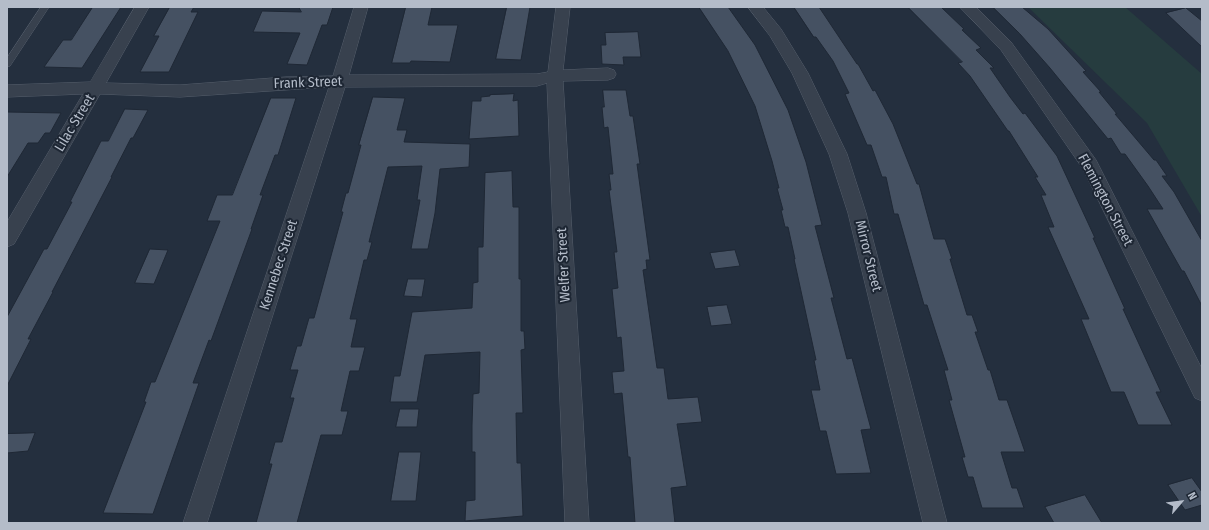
<!DOCTYPE html>
<html>
<head>
<meta charset="utf-8">
<style>
  body { margin:0 }
  #map { position:relative; width:1209px; height:530px; overflow:hidden; background:#242f3e; font-family:"Fira Sans Condensed",sans-serif }
  canvas { display:block }
  .frame { position:absolute; inset:0; border:8px solid #b4bcc9; pointer-events:none }
  .north { position:absolute; left:1161px; top:482px; width:40px; height:40px; -webkit-text-stroke:3px #1d2633; paint-order:stroke; rotate:62deg; font-size:11px; font-weight:700; line-height:16px; text-align:center; color:#b4bcc9 }
  .north::after { content:''; display:block; margin:auto; width:14px; height:18px; background:#b4bcc9; clip-path:polygon(50% 0,100% 100%,50% 72%,0 100%) }
</style>
</head>
<body>
<div id="map">
<canvas width="1209" height="530"></canvas>
<div class="frame"></div>
<div class="north">N</div>
</div>
<script>
const ctx = document.querySelector('canvas').getContext('2d');
ctx.lineJoin = 'round';
function paint(path, color) { ctx.fillStyle = color; ctx.fill(path, 'evenodd'); }
function stroke(path, color, width, dash) { ctx.strokeStyle = color; ctx.lineWidth = width; ctx.lineCap = dash ? 'butt' : 'round'; ctx.setLineDash(dash || []); ctx.stroke(path); }
function drawText(font, color, halo, rows, align = 'center') {
  ctx.font = font + ' "Fira Sans Condensed",sans-serif'; ctx.lineWidth = 4; ctx.setLineDash([]); ctx.textBaseline = 'middle'; ctx.strokeStyle = halo; ctx.fillStyle = color; for (const [text, x, y, turn = 0] of rows) {
    ctx.save(); ctx.translate(x, y); ctx.rotate((+turn || 0) * Math.PI / 180); ctx.textAlign = isNaN(turn) ? turn : align; if (halo) ctx.strokeText(text, 0, 0); ctx.fillText(text, 0, 0); ctx.restore();
  }
}
paint(new Path2D(`
  M1028 7H1125L1202 74V217L1147 123Z`), '#263c3f');
const building = new Path2D(`
  M93 7H121L82 68 44 67 63 40H71Z
  M170 7H194L191 12H198L169 72H140L159 36H154Z
  M299 7H333L327 25H322L307 65 287 64 300 33 253 32 262 11 301 12Z
  M406 7H432L428 25H458L450 62 411 61 410 63H392Z
  M507 7H530L521 60 496 59Z
  M699 7H728L755 45 788 110 806 162 822 225 815 226 834 298H831L847 359 852 358 871 429 861 430 871 473 836 474 826 431H820L811 390H820L814 360H816L794 259H795L788 227H785L781 210H783L777 188H779L772 161 755 106 728 51Z
  M794 7H819L857 64H858L873 91 875 90 893 124 917 184H919L934 239H945L952 259H950L967 315H972L978 332H975L988 370H990L999 400H1007L1025 452H1001L1012 488H1017L1024 508H982L973 477H968L962 457H965L949 400H952L944 370H948L927 305H924L898 214H894L886 177H882L871 145H867L845 94 849 93 833 61 816 37H814Z
  M908 7H941L964 29 962 30 981 48 976 50 994 68H990L1010 97 1023 114 1025 113 1057 156 1095 238H1093L1125 309H1123L1161 392H1156L1172 425H1138L1124 392H1111L1081 319H1089L1048 227H1054L1041 195H1046L1035 177H1038L1009 131H1008L970 76 958 63 962 62Z
  M993 7H1022L1048 29 1086 71 1083 72 1101 92H1099L1117 114H1115L1154 160H1156L1167 176H1162L1174 192 1202 241V306L1184 271H1182L1147 209H1163L1148 186 1125 154H1121L1111 138 1108 139 1050 68 1020 34Z
  M1186 8 1202 21V47L1166 13Z
  M638 32 641 57H623L624 65 602 64 601 45H606L605 33Z
  M603 90H626L630 116H633L640 164H637L650 260H646L647 269 643 270 657 368H664L668 399 698 397 702 422 677 424 687 486 671 488 675 523H635L630 457H628L622 393 614 394 612 372 624 371 621 337 617 338 612 289 618 288 614 252H617L609 190H611L609 174H613L608 127 604 128 602 107H604Z
  M514 94 513 101 518 100 519 136 469 139 472 101H481V97L490 96V95Z
  M373 97 405 98 397 130H407L404 142 470 144 469 167 440 169 435 213 428 249H411L420 200H417L422 166 388 167 369 242H372L367 260H364L350 319H357L351 347H365L359 371H350L341 411H348L342 435H321L297 523H256L272 464H269L275 442H282L294 398H290L298 370H290L297 346H301L309 318H314L343 212H341L346 193H348L361 145H359Z
  M271 98H296L278 155H275L260 195H263L251 229H252L211 341 209 340 193 383H199L153 514 103 513 146 402H144L151 382H155L220 221H207L217 195H232Z
  M125 109 148 110 133 138H131L111 177H112L52 292H53L28 339H31L7 386V317L44 249H47L72 202H70L101 141H108Z
  M7 112 61 113 50 133H45L38 143H28L7 177Z
  M512 171 513 207H519V279H521V331H524L525 349 521 350 523 413H516L517 463H521L523 516 465 521 466 501 475 500V452H472V425L473 394 479 393 480 352 425 355 417 402H390L394 376H400L412 312 472 308 473 283 478 282V247H483L485 173Z
  M150 249 168 250 154 284 135 283Z
  M735 250 740 266 715 269 710 253Z
  M408 279H425L422 297 404 296Z
  M727 305 732 324 711 326 707 307Z
  M400 409H419L417 427H396Z
  M35 433 28 451 7 453V434Z
  M399 452H421L416 501H391Z
  M1192 478 1202 492V505L1185 510 1168 485Z
  M1085 495 1102 523H1054L1045 507Z`);
paint(building, '#455162');
stroke(building, '#1f2835', 1);
const service = new Path2D(`
  M41 7H49L10 66 7 67V58Z`);
const minor = new Path2D(`
  M135 7H149L106 83 180 85 286 77 333 76 354 7H368L349 75 537 74 548 72 556 7H570L563 70 608 68 614 70 616 74 614 78 608 80 563 81 589 523H565L547 83 537 86 345 87 207 523H183L329 87 180 97 100 94 14 244 7 247V222L83 94 7 97V85L90 82Z
  M748 7H763L781 29 808 73 847 154 866 213 947 523H923L848 213 829 154 792 73 770 36Z
  M960 7H976L1011 42 1096 160 1202 369V401L1195 398 1083 169 1001 50Z`);
stroke(service, '#565f6c', 1);
stroke(minor, '#565f6c', 1);
paint(service, '#38414e');
paint(minor, '#38414e');
drawText('14px', '#b4bcc9', '#1d2633', [
  ["Frank Street",308,83,-2],
  ["Lilac Street",75,123,-59],
  ["Flemington Street",1105,200,62],
  ["Mirror Street",868,256,76],
  ["Kennebec Street",279,265,-72],
  ["Welfer Street",564,265,-93]
]);
</script>
</body>
</html>
